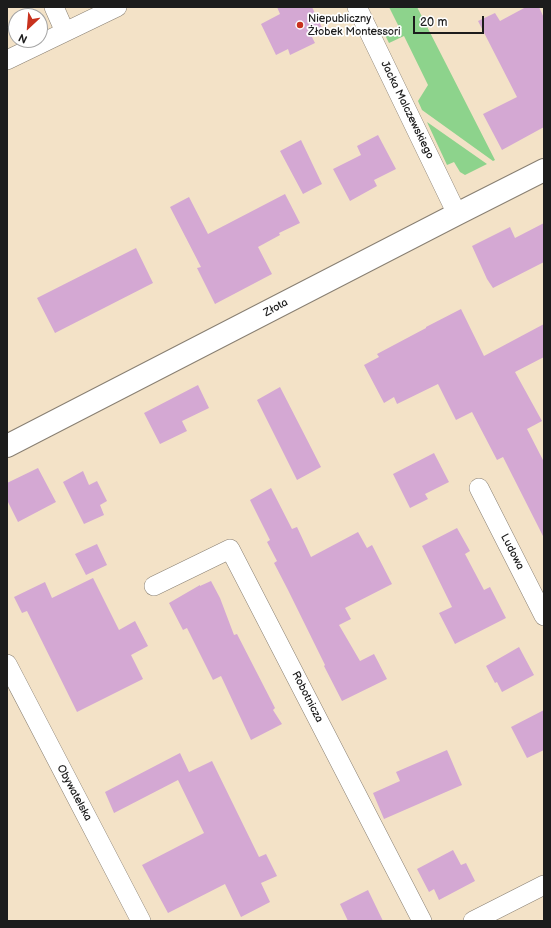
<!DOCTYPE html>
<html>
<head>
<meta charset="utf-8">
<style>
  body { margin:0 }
  #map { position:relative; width:551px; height:928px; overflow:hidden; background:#f3e2c7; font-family:"Balsamiq Sans",sans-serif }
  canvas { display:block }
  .frame { position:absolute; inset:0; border:8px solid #1c1c1c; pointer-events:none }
  .north { position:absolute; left:8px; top:8px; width:40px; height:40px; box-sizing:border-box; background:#fff; border:1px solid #a4a4a4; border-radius:50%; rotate:206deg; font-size:11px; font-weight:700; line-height:16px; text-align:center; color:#1c1c1c }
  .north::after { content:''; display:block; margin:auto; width:14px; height:18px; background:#c8321e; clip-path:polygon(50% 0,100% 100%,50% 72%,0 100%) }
  .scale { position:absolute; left:413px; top:16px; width:71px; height:18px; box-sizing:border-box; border:2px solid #1c1c1c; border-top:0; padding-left:5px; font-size:12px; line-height:14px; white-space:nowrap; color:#1c1c1c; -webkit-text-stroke:3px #fff; paint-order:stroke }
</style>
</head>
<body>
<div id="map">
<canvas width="551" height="928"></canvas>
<div class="frame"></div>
<div class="north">N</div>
<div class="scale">20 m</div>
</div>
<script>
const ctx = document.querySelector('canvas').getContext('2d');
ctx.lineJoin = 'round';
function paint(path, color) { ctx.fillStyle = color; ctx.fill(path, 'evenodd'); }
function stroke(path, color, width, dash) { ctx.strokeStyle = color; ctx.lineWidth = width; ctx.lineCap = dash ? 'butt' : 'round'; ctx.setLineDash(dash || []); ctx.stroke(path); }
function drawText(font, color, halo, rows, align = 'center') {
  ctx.font = font + ' "Balsamiq Sans",sans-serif'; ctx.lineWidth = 3.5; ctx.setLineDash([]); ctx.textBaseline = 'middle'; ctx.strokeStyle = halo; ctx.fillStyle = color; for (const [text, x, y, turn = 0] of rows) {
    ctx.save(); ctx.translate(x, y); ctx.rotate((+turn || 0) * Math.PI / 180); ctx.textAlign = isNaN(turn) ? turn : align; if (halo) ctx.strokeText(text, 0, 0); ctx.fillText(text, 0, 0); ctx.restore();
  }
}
paint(new Path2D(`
  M389 7H417L495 160 493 161 422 110 418 101 428 85 404 36 389 43 385 35 399 27Z
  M427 122 487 164 465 175 460 172 454 162 447 165Z`), '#8dd38c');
paint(new Path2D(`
  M277 7H312L324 32 312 37 315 43 290 55 288 49 276 55 261 24 280 14Z
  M526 7H539L544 18V127L502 150 483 114 517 97 478 21 495 13 500 21Z
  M378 135 396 169 374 180 377 186 350 201 333 169 361 155 357 146Z
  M301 140 322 184 303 194 280 151Z
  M285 194 300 223 279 233 280 235 258 247 272 274 215 304 197 268 201 267 170 207 189 197 208 234Z
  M544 223V262L493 288 487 279 472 246 510 227 515 238Z
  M136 248 153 283 55 333 37 298Z
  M461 309 484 356 544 324V357L515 372 542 421 527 429 544 462V538L503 457 497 460 472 412 456 420 438 384 397 404 394 397 384 403 364 365 379 357 377 354 426 328V327Z
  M198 385 209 408 182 421 187 431 160 444 144 413Z
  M280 387 321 467 297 480 257 400Z
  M434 453 449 482 425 494 428 499 410 508 393 474Z
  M38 468 56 502 18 522 7 500V483Z
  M83 471 89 485 97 481 107 501 100 505 104 515 84 524 63 482Z
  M271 488 292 529 297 527 311 557 358 532 367 548 372 545 392 584 345 608 351 619 339 625 360 661 374 654 387 679 342 701 324 666 325 665 288 590 274 563 277 561 267 542 270 540 250 500Z
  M457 528 470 551 465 554 484 590 490 587 506 618 455 644 439 613 452 607 422 546Z
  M97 544 107 565 86 575 75 554Z
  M93 578 119 630 135 621 148 646 131 655 143 679 77 712 27 611 22 613 14 597 45 582 52 598Z
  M211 581 220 598 234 635 237 634 275 708 273 710 282 724 251 740 221 676 213 680 187 628 183 630 169 603 200 585V586Z
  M519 647 534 675 502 692 497 682 495 683 486 666Z
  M544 710V750L527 758 511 727Z
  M447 750 462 785 384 819 373 793 400 781 396 772Z
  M180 753 189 772 212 761 259 857 266 854 277 876 261 883 270 902 241 917 225 884 168 913 142 865 204 833 178 780 114 813 105 792Z
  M453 850 461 865 466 863 475 881 439 900 434 889 429 892 417 869Z
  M368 890 383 921H348L340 904Z`), '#d4a8d3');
const minor = new Path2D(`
  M54 7 65 32
  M357 7 457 214
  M7 60 117 7
  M479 488 544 616
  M154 586 230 549 422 921
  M7 664 141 921
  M473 921 544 885`);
const tertiary = new Path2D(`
  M7 446 457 214 544 170`);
stroke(minor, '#887f72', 20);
stroke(tertiary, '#887f72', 24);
stroke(minor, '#fff', 19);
stroke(tertiary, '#fff', 22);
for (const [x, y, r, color] of [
  [300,25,4,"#c8321e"]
]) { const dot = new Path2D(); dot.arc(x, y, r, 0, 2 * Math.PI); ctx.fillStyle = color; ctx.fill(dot); stroke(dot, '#fff', 1.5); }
drawText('11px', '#1c1c1c', '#fff', [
  ["Niepubliczny",308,19],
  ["Żłobek Montessori",308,32]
], 'left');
drawText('11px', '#1c1c1c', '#fff', [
  ["Jacka Malczewskiego",407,110,64],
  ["Złota",276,308,-28],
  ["Ludowa",512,552,63],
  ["Robotnicza",307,697,63],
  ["Obywatelska",74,793,62]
]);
</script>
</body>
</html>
